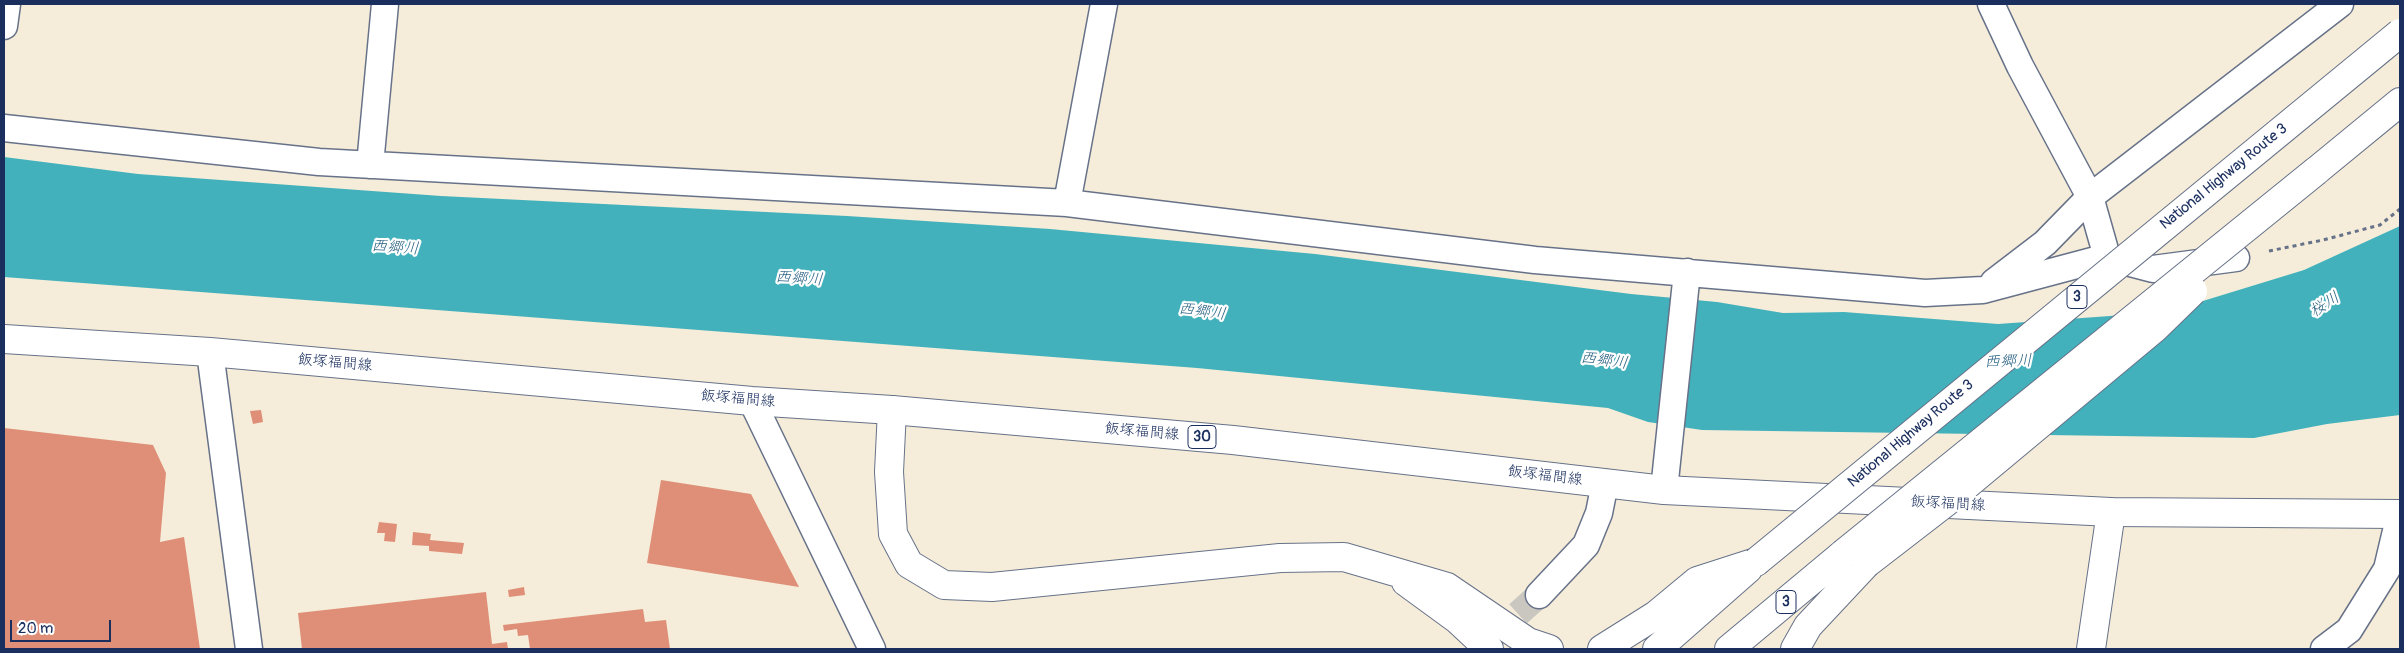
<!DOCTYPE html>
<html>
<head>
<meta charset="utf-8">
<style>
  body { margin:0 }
  #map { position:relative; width:2404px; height:653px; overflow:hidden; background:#f5edd9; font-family:Pangolin,sans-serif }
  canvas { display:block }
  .frame { position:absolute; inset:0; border:5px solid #1b2f5e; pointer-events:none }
  .scale { position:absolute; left:10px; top:620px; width:101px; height:22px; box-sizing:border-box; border:2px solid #1b2f5e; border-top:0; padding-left:6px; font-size:15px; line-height:18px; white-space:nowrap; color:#1b2f5e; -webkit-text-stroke:4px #fff; paint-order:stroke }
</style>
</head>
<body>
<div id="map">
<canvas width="2404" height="653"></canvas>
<div class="frame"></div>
<div class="scale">20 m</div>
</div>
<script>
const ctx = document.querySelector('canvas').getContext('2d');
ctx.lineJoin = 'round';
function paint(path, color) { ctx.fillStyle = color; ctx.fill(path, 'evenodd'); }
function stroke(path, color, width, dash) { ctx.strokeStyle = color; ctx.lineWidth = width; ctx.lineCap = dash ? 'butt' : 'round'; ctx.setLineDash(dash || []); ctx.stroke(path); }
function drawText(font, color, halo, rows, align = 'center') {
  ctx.font = font + ' Pangolin,"Klee One",sans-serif'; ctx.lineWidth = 4.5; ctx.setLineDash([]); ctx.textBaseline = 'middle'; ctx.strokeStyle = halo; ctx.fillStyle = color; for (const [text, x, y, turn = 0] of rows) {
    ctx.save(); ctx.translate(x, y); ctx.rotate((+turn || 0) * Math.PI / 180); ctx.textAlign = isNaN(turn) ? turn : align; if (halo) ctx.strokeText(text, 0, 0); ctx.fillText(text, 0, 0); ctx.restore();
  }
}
paint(new Path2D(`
  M4 157 138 174 441 196 847 216 1050 229 1315 254 1631 294 1717 302 1783 313 1844 312 1998 324 2110 316 2180 308 2304 270 2400 226V415L2327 424 2254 438 1702 430 1648 422 1608 408 1197 368 4 277Z`), '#42b1bc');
paint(new Path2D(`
  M261 410 263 422 253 424 250 411Z
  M4 428 153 445 166 473 160 542 184 537 200 649H4Z
  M661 480 751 494 799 587 647 563Z
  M379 522 397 524 395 542 384 541 385 533H377Z
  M413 532 431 534 430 540 464 543 462 554 429 551V546L412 545Z
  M524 587 525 595 509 597 508 590Z
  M486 592 492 644 507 642 508 649H302L298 613Z
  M643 609 645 622 666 620 670 649H530L528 635 518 636 517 629 504 631 503 625Z`), '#df8f78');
stroke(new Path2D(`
  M1489 640 1539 595`), '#c9c7c0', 26, [26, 13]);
const minor = new Path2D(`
  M1991 4 2020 66 2090 197 2107 257
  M4 26 7 4
  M4 128 319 162 1067 203 1535 260 1925 293 1983 290 2107 257 2153 269 2236 258
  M370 165 385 4
  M1067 203 1104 4
  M1994 282 2045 243 2090 197 2340 4
  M210 352 249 649
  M752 401 872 649
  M1664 490 1687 272
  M1539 595 1586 545 1599 513 1605 483
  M2324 649 2349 630 2387 569 2400 514`);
const primary = new Path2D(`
  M4 339 210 352 752 401 892 410 1233 440 1664 490 2111 512 2400 514`);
const trunk = new Path2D(`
  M2316 171 2400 102
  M892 410 889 472 893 534 909 564 944 585 992 587 1280 558 1344 557 1447 587 1528 642 1549 649
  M1406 582 1458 620 1489 649
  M1602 649 1656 615 1697 581 1756 562
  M1657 649 1748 569
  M1729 649 1843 554
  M1795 649 1808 626 1866 564
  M2091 649 2111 512`);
stroke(minor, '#677289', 29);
stroke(primary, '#677289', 30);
stroke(trunk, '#677289', 30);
stroke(new Path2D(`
  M2269 251 2323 240 2380 225 2400 209`), '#677289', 3, [4, 4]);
stroke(minor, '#fff', 26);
stroke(primary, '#fff', 28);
stroke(trunk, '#fff', 28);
const trunkBridge = new Path2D(`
  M1843 554 2316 171
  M1756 562 2400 33
  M1866 564 1945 503 2155 328 2193 291`);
stroke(trunkBridge, '#677289', 30, []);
stroke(trunkBridge, '#fff', 28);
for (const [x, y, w] of [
  [2077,297,20],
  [1202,437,28],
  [1786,602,20]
]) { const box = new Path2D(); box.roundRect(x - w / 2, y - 11.5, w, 23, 4); ctx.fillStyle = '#fff'; ctx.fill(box); stroke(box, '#1b2f5e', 1); }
drawText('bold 14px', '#1b2f5e', null, [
  ["3",2077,297],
  ["30",1202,437],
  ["3",1786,602]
]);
drawText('15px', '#1b2f5e', '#fff', [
  ["National Highway Route 3",2224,177,-39],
  ["飯塚福間線",335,363,5],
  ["飯塚福間線",738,399,5],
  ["飯塚福間線",1142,432,5],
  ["National Highway Route 3",1911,434,-40],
  ["飯塚福間線",1545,476,7],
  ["飯塚福間線",1948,504,3]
]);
drawText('italic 16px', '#2b6384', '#fff', [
  ["西郷川",395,248,4],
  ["西郷川",799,279,4],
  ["桜川",2325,305,-33],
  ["西郷川",1202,312,7],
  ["西郷川",1604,361,7],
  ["西郷川",2008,362,-2]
]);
</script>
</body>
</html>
